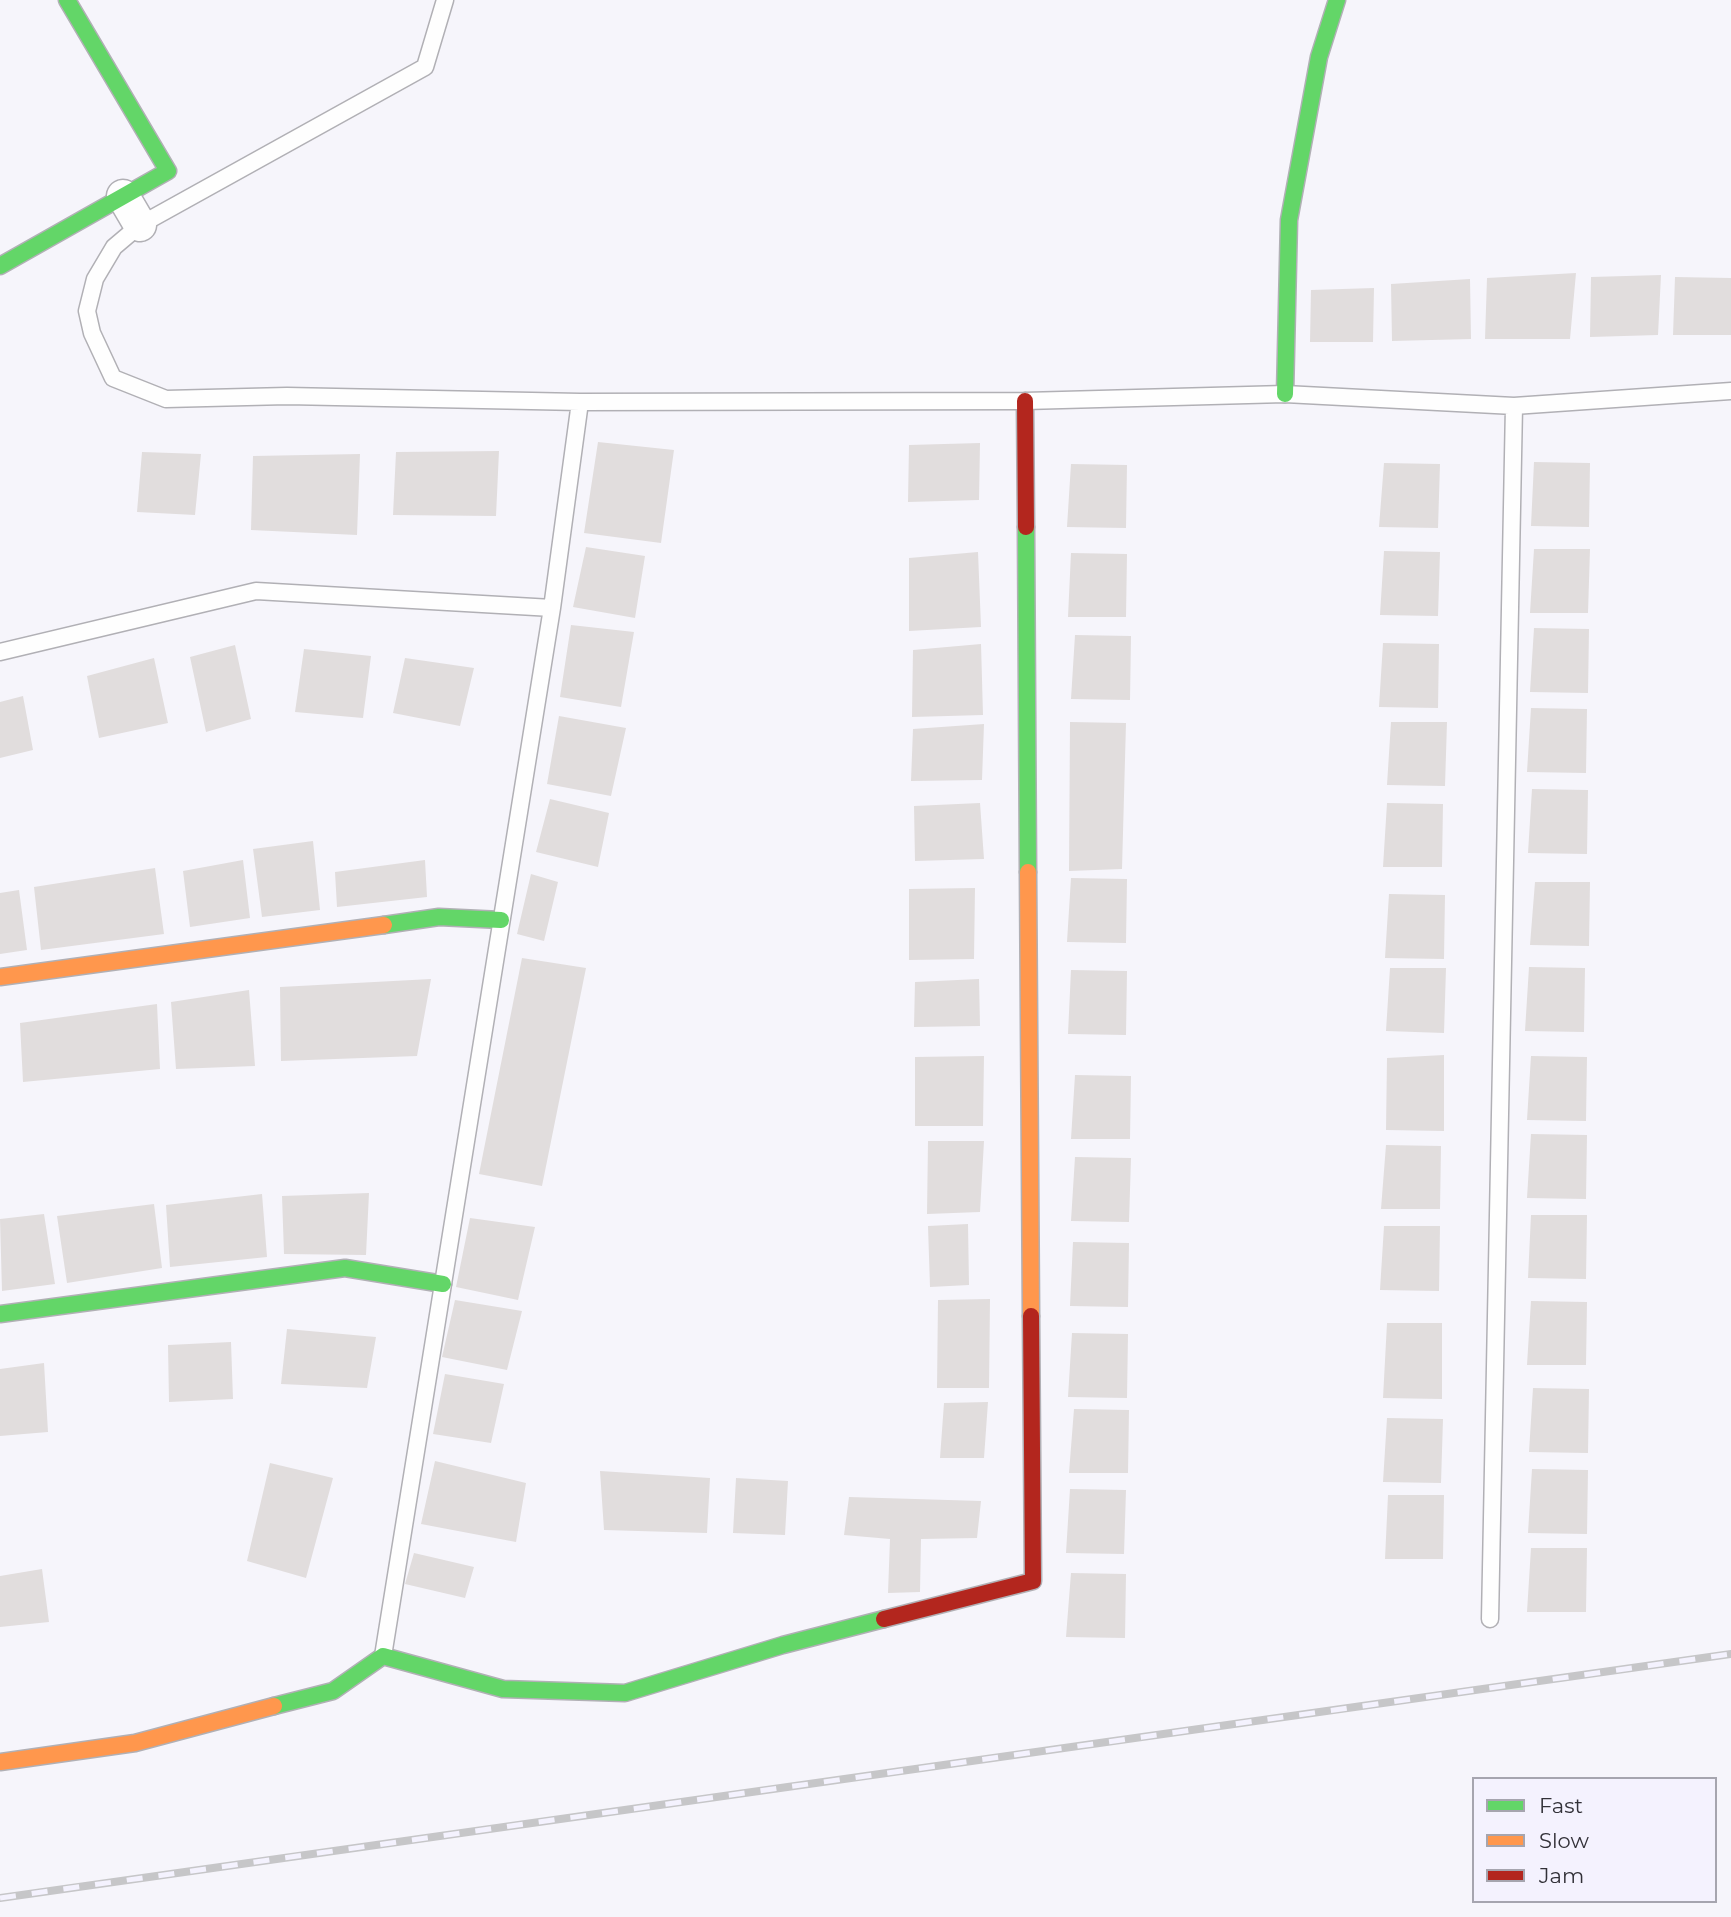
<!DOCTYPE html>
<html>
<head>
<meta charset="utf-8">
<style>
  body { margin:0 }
  #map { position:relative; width:1731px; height:1917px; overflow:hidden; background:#f6f5fb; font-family:Montserrat,sans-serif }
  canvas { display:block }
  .legend { position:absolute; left:1472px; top:1777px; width:245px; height:126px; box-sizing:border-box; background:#f4f2fe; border:2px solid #a6a5af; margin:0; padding:9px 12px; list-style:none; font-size:21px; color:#323138 }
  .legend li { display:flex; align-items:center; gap:14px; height:35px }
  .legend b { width:35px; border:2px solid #a6a5af }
</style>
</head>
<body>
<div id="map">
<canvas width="1731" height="1917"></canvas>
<ul class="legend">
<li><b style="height:9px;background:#63d668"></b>Fast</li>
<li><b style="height:9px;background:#ff974d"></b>Slow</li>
<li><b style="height:9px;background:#b3261e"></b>Jam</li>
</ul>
</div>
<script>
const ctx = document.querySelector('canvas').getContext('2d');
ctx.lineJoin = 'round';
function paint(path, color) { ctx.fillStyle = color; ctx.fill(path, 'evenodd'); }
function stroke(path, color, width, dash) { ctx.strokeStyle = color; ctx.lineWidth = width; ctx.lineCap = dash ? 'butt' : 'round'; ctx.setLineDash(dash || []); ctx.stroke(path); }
paint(new Path2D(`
  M1576 273 1570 339H1485L1487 278Z
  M1661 275 1658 335 1590 337 1591 277Z
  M1675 277 1731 278V335H1673Z
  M1470 279 1471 339 1392 341 1391 284Z
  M1374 288 1373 342H1310L1311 290Z
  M598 442 674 450 661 543 584 533Z
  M980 443 979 500 908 502 909 445Z
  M499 451 496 516 393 515 396 452Z
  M142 452 201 454 195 515 137 512Z
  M360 454 357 535 251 530 253 456Z
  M1534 462 1590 463 1589 527 1531 526Z
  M1384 463 1440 464 1438 528 1379 527Z
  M1071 464 1127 465 1126 528 1067 527Z
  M586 547 645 556 635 618 573 607Z
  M1534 549H1590L1588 613H1530Z
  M1384 551 1440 552 1438 616 1380 615Z
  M978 552 981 627 909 631V558Z
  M1071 553 1127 554 1126 617H1068Z
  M571 625 634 632 621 707 560 697Z
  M1534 628 1589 629 1588 693 1530 692Z
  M1075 635 1131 636 1130 700 1071 699Z
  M1383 643 1439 644 1438 708 1379 707Z
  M981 644 983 715 912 717 913 650Z
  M235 645 251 719 206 732 190 657Z
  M304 649 371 656 363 718 295 712Z
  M154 658 168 723 99 738 87 676Z
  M405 658 474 668 460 726 393 713Z
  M23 696 33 750 0 758V702Z
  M1531 708 1587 709 1586 773 1527 772Z
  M559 716 626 728 611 796 547 784Z
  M1070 722 1126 723 1122 869 1069 871Z
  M1391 722H1447L1445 786 1387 785Z
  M984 724 982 780 911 781 913 729Z
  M1532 789 1588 790 1587 854 1528 853Z
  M550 799 609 813 598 867 536 852Z
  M980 803 984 859 915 861 914 806Z
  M1387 803 1443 804 1442 867H1383Z
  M313 841 320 910 262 917 253 849Z
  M243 860 250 918 190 927 183 871Z
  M425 860 427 897 337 907 335 872Z
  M155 868 164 934 41 950 34 887Z
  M531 874 558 882 544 941 517 934Z
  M1071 878 1127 879 1126 943 1067 942Z
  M1535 882H1590L1589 946 1530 945Z
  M975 888 974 959 909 960V889Z
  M19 890 27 950 0 954V893Z
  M1389 894 1445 895 1444 959 1385 958Z
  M522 958 586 968 542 1186 479 1174Z
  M1529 967 1585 968 1584 1032 1525 1031Z
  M1390 968H1446L1444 1033 1386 1031Z
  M1071 970 1127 971 1126 1035 1068 1034Z
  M431 979 417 1056 281 1061 280 987Z
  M979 979 980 1026 914 1027 915 982Z
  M249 990 255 1066 176 1069 171 1002Z
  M157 1004 160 1069 23 1082 20 1023Z
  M1444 1055V1131L1386 1130 1387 1058Z
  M984 1056 983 1126H915V1057Z
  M1531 1056 1587 1057 1586 1121 1527 1120Z
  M1075 1075 1131 1076 1130 1139H1071Z
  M1531 1134 1587 1135 1586 1199 1527 1198Z
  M928 1141H984L980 1212 927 1214Z
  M1386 1145 1441 1146 1440 1209H1381Z
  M1075 1157 1131 1158 1129 1222 1071 1221Z
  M369 1193 366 1255 284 1254 282 1196Z
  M262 1194 267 1257 170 1267 166 1205Z
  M154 1204 162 1268 67 1283 57 1216Z
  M44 1214 55 1284 2 1291 0 1219Z
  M1531 1215H1587L1586 1279 1528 1278Z
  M470 1218 535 1227 518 1300 456 1287Z
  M968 1224 969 1285 930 1287 928 1226Z
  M1384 1226H1440L1439 1291 1380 1290Z
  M1073 1242 1129 1243 1128 1307 1070 1306Z
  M990 1299 989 1388H937L938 1300Z
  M455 1300 522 1311 507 1370 442 1357Z
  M1531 1301 1587 1302 1586 1365H1527Z
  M1387 1323H1442V1399L1383 1398Z
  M287 1329 376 1337 367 1388 281 1384Z
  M1072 1333 1128 1334 1127 1398 1068 1397Z
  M231 1342 233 1399 169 1402 168 1345Z
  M44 1363 48 1432 0 1436V1369Z
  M445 1374 504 1384 491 1443 433 1434Z
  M1533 1388 1589 1389 1588 1453 1529 1452Z
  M988 1402 984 1458H940L944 1403Z
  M1074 1409 1129 1410 1128 1473H1069Z
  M1387 1418 1443 1419 1441 1483 1383 1482Z
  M435 1461 526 1483 516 1542 421 1524Z
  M270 1463 333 1478 306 1578 247 1561Z
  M1532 1469 1588 1470 1587 1534 1528 1533Z
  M600 1471 710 1478 707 1533 604 1530Z
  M736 1478 788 1481 785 1535 733 1533Z
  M1070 1489 1126 1490 1124 1554 1066 1553Z
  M1388 1495H1444L1443 1559H1385Z
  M849 1497 981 1501 977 1538 921 1539 920 1592 888 1593 890 1539 844 1535Z
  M1531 1548H1587L1586 1612H1527Z
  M414 1553 474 1567 465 1598 405 1584Z
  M42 1569 49 1622 0 1627V1576Z
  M1071 1573 1126 1574 1125 1638 1066 1637Z`), '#e1dddd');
const lane = new Path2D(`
  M445 0 425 67 140 225 114 247 95 279 87 311 92 333 113 378 166 399 287 396 580 402 1025 401 1285 394 1514 406 1731 391
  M0 652 256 591 552 608
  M1490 1619 1514 406
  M383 1656 552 608 580 402`);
const street = new Path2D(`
  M123 196 140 225`);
const fast = new Path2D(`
  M0 266 168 171 67 0
  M1285 394 1289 220 1319 57 1337 0
  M1026 527 1028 872
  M384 925 439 917 501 920
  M0 1314 345 1268 443 1284
  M274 1706 333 1691 383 1656 503 1689 625 1693 783 1645 884 1619`);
const slow = new Path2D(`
  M1028 872 1031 1316
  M0 977 384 925
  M0 1762 135 1743 274 1706`);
const jam = new Path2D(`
  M1025 401 1026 527
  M884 1619 1033 1581 1031 1316`);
stroke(lane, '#b1b0b5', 19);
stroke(street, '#b1b0b5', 35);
stroke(fast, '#b1b0b5', 19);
stroke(slow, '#b1b0b5', 19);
stroke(jam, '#b1b0b5', 19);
stroke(lane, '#fefefe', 16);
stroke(street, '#fefefe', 32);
stroke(fast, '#63d668', 16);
stroke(slow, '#ff974d', 16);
stroke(jam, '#b3261e', 16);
const rail = new Path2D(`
  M0 1898 1731 1654`);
stroke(rail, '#c6c6c8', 8);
stroke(rail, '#f4f2fe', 5, [16]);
</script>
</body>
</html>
